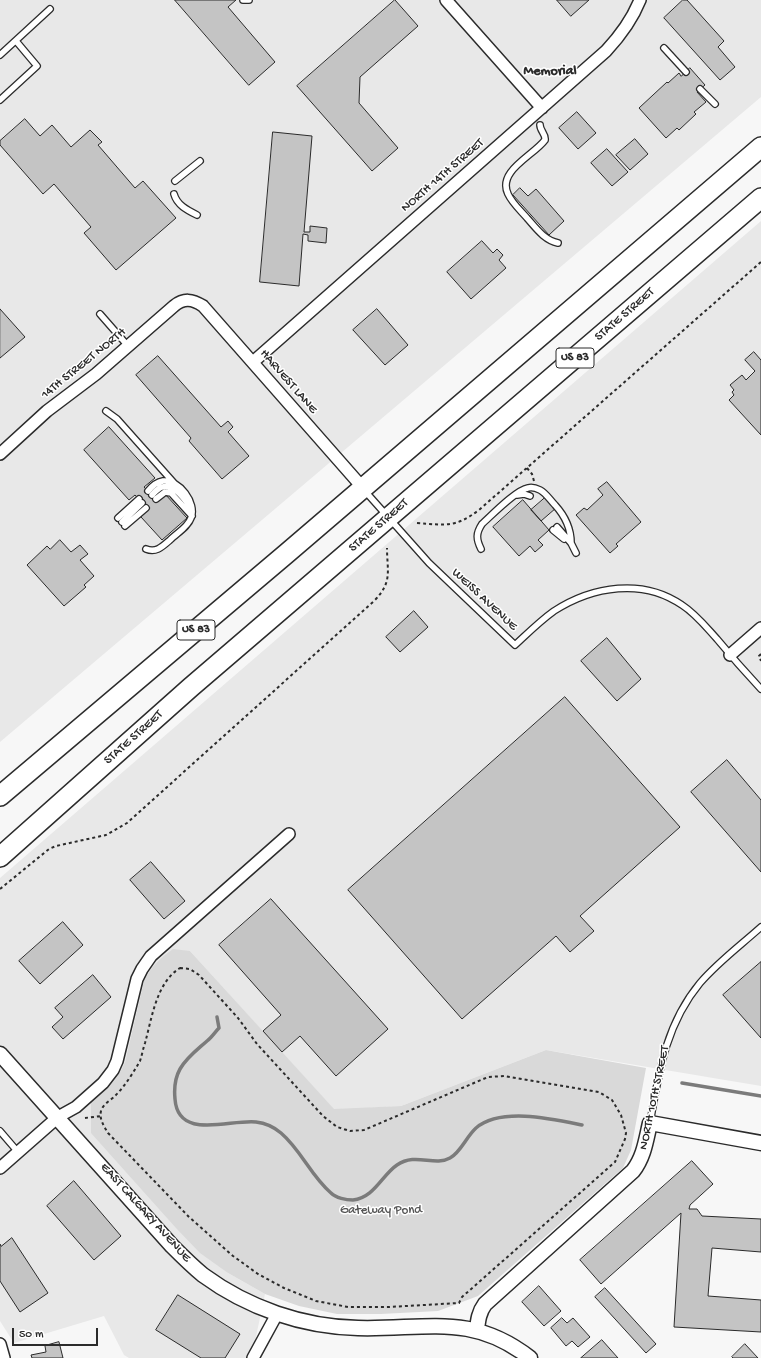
<!DOCTYPE html>
<html>
<head>
<meta charset="utf-8">
<style>
  body { margin:0 }
  #map { position:relative; width:761px; height:1358px; overflow:hidden; background:#f7f7f7; font-family:"Gochi Hand",sans-serif }
  canvas { display:block }
  .scale { position:absolute; left:12px; top:1328px; width:86px; height:18px; box-sizing:border-box; border:2px solid #2b2b2b; border-top:0; padding-left:5px; font-size:12px; line-height:14px; white-space:nowrap; color:#2b2b2b; -webkit-text-stroke:3px #fff; paint-order:stroke }
</style>
</head>
<body>
<div id="map">
<canvas width="761" height="1358"></canvas>
<div class="scale">50 m</div>
</div>
<script>
const ctx = document.querySelector('canvas').getContext('2d');
ctx.lineJoin = 'round';
function paint(path, color) { ctx.fillStyle = color; ctx.fill(path, 'evenodd'); }
function stroke(path, color, width, dash) { ctx.strokeStyle = color; ctx.lineWidth = width; ctx.lineCap = dash ? 'butt' : 'round'; ctx.setLineDash(dash || []); ctx.stroke(path); }
function drawText(font, color, halo, rows, align = 'center') {
  ctx.font = font + ' "Gochi Hand",sans-serif'; ctx.lineWidth = 3; ctx.setLineDash([]); ctx.textBaseline = 'middle'; ctx.strokeStyle = halo; ctx.fillStyle = color; for (const [text, x, y, turn = 0] of rows) {
    ctx.save(); ctx.translate(x, y); ctx.rotate((+turn || 0) * Math.PI / 180); ctx.textAlign = isNaN(turn) ? turn : align; if (halo) ctx.strokeText(text, 0, 0); ctx.fillText(text, 0, 0); ctx.restore();
  }
}
paint(new Path2D(`
  M0 0H761V97L0 742Z
  M761 221V1086L546 1050 401 1106 334 1110 190 951 149 972 144 981 125 1062 120 1073 112 1084 91 1102 228 1273 265 1294 254 1346 247 1358H129L124 1355 104 1316 14 1343 0 1321V878Z`), '#e8e8e8');
paint(new Path2D(`
  M173 949 190 951 334 1109 401 1106 546 1050 646 1068 631 1150 623 1168 478 1296 438 1311 381 1314H337L299 1306 265 1294 228 1273 200 1253 176 1228 91 1133V1102C106 1090 117 1081 125 1062L144 981C151 967 160 958 173 949Z`), '#d9d9d9');
stroke(new Path2D(`
  M217 1017 219 1028C215 1032 212 1037 207 1041 197 1050 187 1057 180 1069 175 1078 174 1089 175 1099 178 1141 230 1119 256 1122 265 1123 274 1127 281 1133 301 1150 311 1176 331 1193 336 1198 346 1200 353 1200 374 1198 382 1175 397 1165 416 1152 434 1167 450 1158 461 1152 466 1137 476 1128 501 1107 553 1119 582 1125
  M682 1083 761 1096`), '#7b7b7b', 3.5);
const building = new Path2D(`
  M175 0H236L228 7 275 62 249 85Z
  M395 0 418 26 360 77 359 103 398 148 372 171 297 86Z
  M557 0H589L571 16Z
  M683 0H687L724 41 718 47 735 67 720 80 664 18Z
  M690 68 705 85 697 92 706 102 694 112 696 114 679 130 677 128 666 138 639 108 667 82 668 83 679 73 681 76Z
  M577 112 596 133 578 149 559 128Z
  M25 119 40 136 52 125 71 147 90 130 102 142 98 145 135 188 143 181 176 218 116 270 84 233 91 227 54 184 43 194 0 145V141Z
  M273 132 312 136 304 232H310V226L327 228 326 243 308 241V235L303 234 299 286 260 282Z
  M635 139 648 154 630 170 616 155Z
  M607 149 628 172 612 186 591 163Z
  M520 188 528 196 536 189 564 221 549 235 513 195Z
  M482 241 493 253 497 249 503 255 499 260 506 268 471 299 447 272Z
  M0 309 25 337 0 358Z
  M377 309 408 345 385 365 353 330Z
  M754 352 761 360V435L729 400 734 395 732 392 734 390 730 385 742 375 746 380 755 371 745 360Z
  M158 356 221 427 228 421 233 427 228 432 249 456 222 479 189 441 191 438 136 375Z
  M109 427 155 478 144 487 157 501 165 494 187 518 162 540 141 517 148 510 135 495 129 500 84 450Z
  M607 482 641 522 616 544 618 546 610 553 576 515 584 508 587 510 603 495 598 489Z
  M546 497 556 508 541 521 531 510Z
  M523 500 549 530 538 540 543 545 535 552 530 546 519 556 493 527Z
  M60 540 71 552 80 545 88 554 80 560 94 576 84 585 86 587 64 606 27 565 47 546 50 549Z
  M414 611 428 627 400 652 386 637Z
  M607 638 641 679 617 701 581 661Z
  M565 697 680 827 580 916 594 931 570 952 556 936 462 1019 348 890Z
  M727 760 761 800V872L691 792Z
  M151 862 185 901 164 919 130 880Z
  M271 899 388 1029 336 1076 300 1036 282 1052 263 1031 281 1015 219 945Z
  M63 922 83 945 40 984 19 961Z
  M761 962V1038L723 995Z
  M93 975 111 997 63 1039 52 1027 63 1017 55 1008Z
  M692 1161 713 1184 690 1205 689 1209H697L702 1216 761 1219V1252L712 1248 708 1296 761 1300V1332L674 1327 681 1213 601 1284 580 1260Z
  M74 1181 121 1236 94 1260 47 1206Z
  M12 1238 48 1293 20 1312 0 1281V1244L1 1246Z
  M539 1286 561 1311 544 1326 522 1302Z
  M605 1288 656 1344 646 1353 595 1297Z
  M178 1295 240 1334 225 1358H201L156 1330Z
  M562 1318 567 1323 573 1318 590 1337 578 1347 572 1341 566 1346 551 1328Z
  M602 1340 618 1358H581Z
  M59 1342 63 1358H32L31 1355 46 1352 45 1346Z
  M745 1344 758 1358H733L732 1357Z`);
paint(building, '#c4c4c4');
stroke(building, '#2b2b2b', 1);
const service = new Path2D(`
  M243 0H249
  M664 48 686 72
  M0 55 50 9
  M700 89 715 104
  M0 100 37 66 16 41
  M540 125C540 131 546 134 545 140 533 156 497 171 508 194 512 203 521 211 527 218 536 228 544 240 558 243
  M175 181 200 161
  M174 194C177 205 187 210 197 215
  M100 314 128 346
  M106 411 117 419 174 483
  M364 490 429 563 515 645C528 633 540 621 554 611 593 586 643 578 682 605 696 614 706 627 717 639 731 656 746 673 761 689
  M152 495C155 492 158 488 162 487 174 483 185 500 191 508
  M517 495 524 494 530 496
  M156 499 165 492 171 493 192 516
  M118 518 139 499
  M122 522 142 503
  M125 526 146 508
  M557 527 571 543 576 553
  M553 530 564 539
  M146 549C156 553 162 547 170 540 177 533 188 527 191 518 197 503 179 479 163 481 157 482 152 486 148 491
  M481 549C476 539 476 533 482 524 492 515 516 490 528 488 531 487 536 488 540 490 546 493 550 500 555 505 565 516 571 528 571 543
  M650 1123C659 1071 666 1024 700 983 718 962 741 945 761 927
  M0 1131 18 1152`);
const minor = new Path2D(`
  M446 0 542 108
  M253 362 606 51C620 36 632 20 640 0
  M0 454 47 411 96 374 174 306C184 298 192 299 203 306L363 488
  M730 655 761 628
  M0 1168 58 1117 76 1107 103 1083 113 1070 117 1061 137 979 142 969 151 956 289 834
  M0 1344 4 1358
  M253 1358 277 1314`);
const tertiary = new Path2D(`
  M0 1054 172 1246C182 1256 192 1266 203 1275 248 1308 303 1327 358 1328 425 1330 471 1312 530 1358
  M477 1330C478 1320 479 1312 485 1304L633 1171C644 1157 646 1140 650 1123L761 1143`);
const trunk = new Path2D(`
  M0 796 286 554 761 147
  M0 857 191 687 761 198`);
stroke(service, '#2b2b2b', 8);
stroke(minor, '#2b2b2b', 14);
stroke(tertiary, '#2b2b2b', 17);
stroke(trunk, '#2b2b2b', 22);
stroke(new Path2D(`
  M527 468 532 474 534 481
  M417 523C446 525 455 528 479 510L761 262
  M761 654 759 656 761 661
  M0 889 49 849 56 846 106 835 127 823 374 601C393 582 387 571 387 548
  M180 968 190 969 199 975 238 1018 257 1044 323 1116 337 1127 350 1131 364 1130 488 1077 504 1076 599 1092 612 1100 621 1115 626 1133 625 1139 615 1162 462 1297 459 1303 389 1307H348L316 1301 284 1288 258 1274 233 1256 189 1217 108 1133C104 1126 99 1119 101 1111 103 1104 111 1100 115 1096 125 1086 133 1073 140 1061 142 1055 143 1049 145 1043 152 1018 156 983 180 968Z
  M85 1118 101 1116`), '#2b2b2b', 2, [3, 3]);
stroke(service, '#fff', 5.5);
stroke(minor, '#fff', 11);
stroke(tertiary, '#fff', 14);
stroke(trunk, '#fff', 19);
for (const [x, y, w] of [
  [575,358,38],
  [196,630,38]
]) { const box = new Path2D(); box.roundRect(x - w / 2, y - 10, w, 20, 3); ctx.fillStyle = '#fff'; ctx.fill(box); stroke(box, '#2b2b2b', 1); }
drawText('bold 12px', '#2b2b2b', null, [
  ["US 83",575,358],
  ["US 83",196,630]
]);
drawText('13px', '#2b2b2b', '#fff', [
  ["NORTH 14TH STREET",443,176,-41],
  ["STATE STREET",625,315,-41],
  ["14TH STREET NORTH",84,364,-39],
  ["HARVEST LANE",288,382,49],
  ["STATE STREET",379,526,-41],
  ["WEISS AVENUE",484,600,43],
  ["STATE STREET",134,738,-42],
  ["NORTH 10TH STREET",655,1098,-78],
  ["EAST CALGARY AVENUE",145,1213,48]
]);
drawText('13px', '#565656', '#fff', [
  ["Gateway Pond",381,1211]
]);
drawText('bold 14px', '#2b2b2b', '#fff', [
  ["Memorial",550,72]
]);
</script>
</body>
</html>
